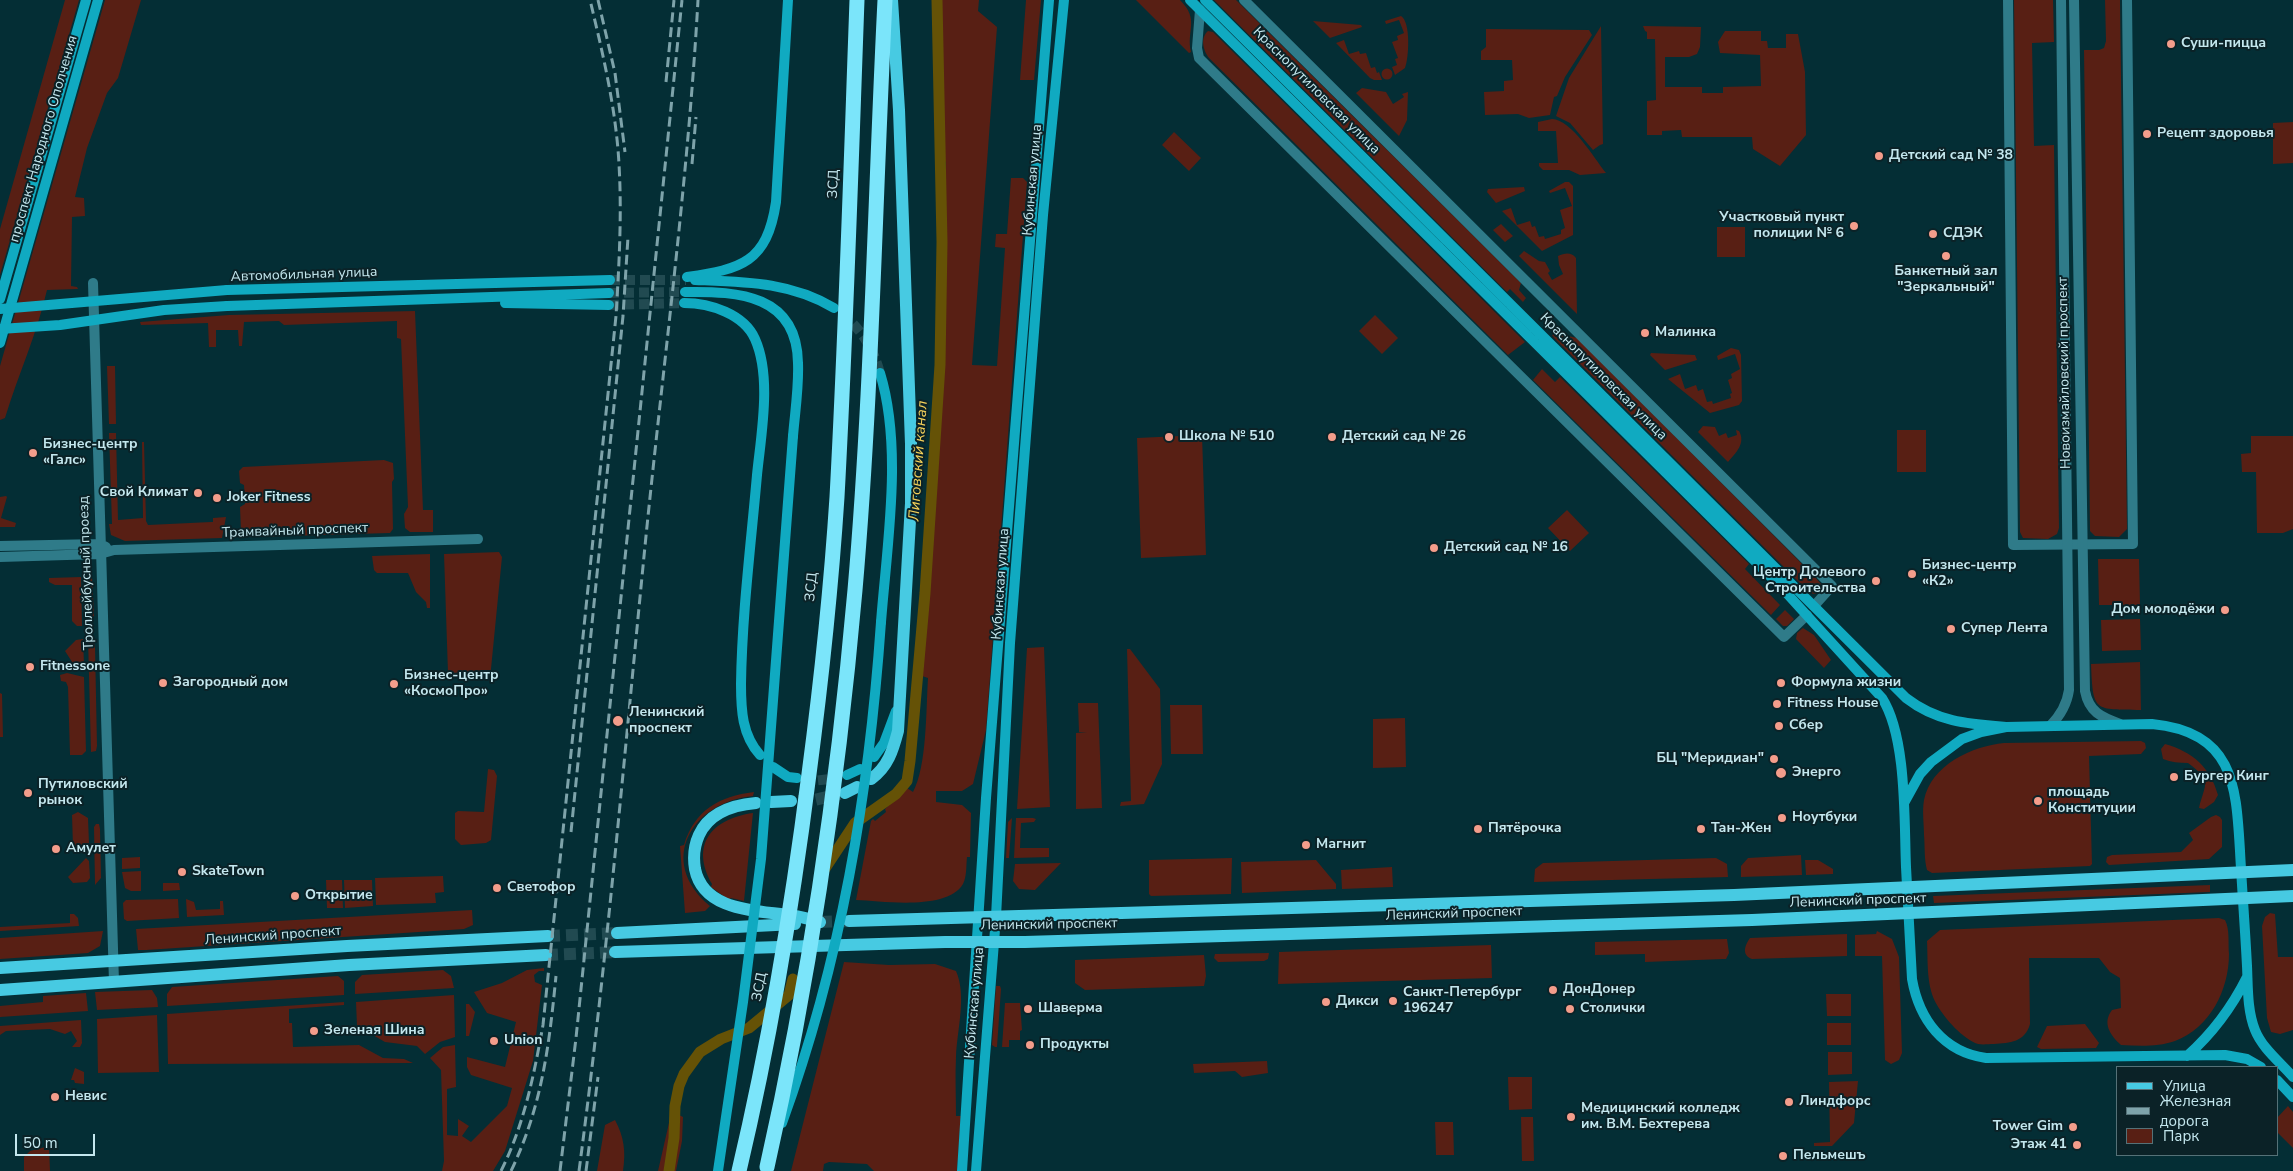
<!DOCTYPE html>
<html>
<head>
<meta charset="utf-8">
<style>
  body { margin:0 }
  #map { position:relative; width:2293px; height:1171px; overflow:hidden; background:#042e35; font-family:"Nunito Sans",sans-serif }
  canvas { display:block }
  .legend { position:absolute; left:2116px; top:1066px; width:162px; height:90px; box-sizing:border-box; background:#0b2227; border:1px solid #557177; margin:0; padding:6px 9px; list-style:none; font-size:15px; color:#c4e7ee }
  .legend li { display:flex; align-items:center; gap:10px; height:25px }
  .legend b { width:25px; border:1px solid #557177 }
  .scale { position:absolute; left:15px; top:1134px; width:80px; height:22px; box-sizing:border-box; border:2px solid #c4e7ee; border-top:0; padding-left:6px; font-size:15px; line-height:18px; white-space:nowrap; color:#c4e7ee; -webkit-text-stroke:4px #0b2227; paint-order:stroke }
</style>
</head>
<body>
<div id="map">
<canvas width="2293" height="1171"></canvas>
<ul class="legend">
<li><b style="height:6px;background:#47cae2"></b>Улица</li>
<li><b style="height:6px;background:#7ea3aa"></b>Железная дорога</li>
<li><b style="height:14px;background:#581f14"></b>Парк</li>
</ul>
<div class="scale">50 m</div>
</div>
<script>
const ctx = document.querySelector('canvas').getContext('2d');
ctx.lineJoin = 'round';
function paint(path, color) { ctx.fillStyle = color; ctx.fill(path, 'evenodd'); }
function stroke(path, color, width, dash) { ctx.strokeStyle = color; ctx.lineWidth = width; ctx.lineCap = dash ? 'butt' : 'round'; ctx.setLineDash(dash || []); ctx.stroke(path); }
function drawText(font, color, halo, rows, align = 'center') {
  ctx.font = font + ' "Nunito Sans",sans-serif'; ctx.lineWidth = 4; ctx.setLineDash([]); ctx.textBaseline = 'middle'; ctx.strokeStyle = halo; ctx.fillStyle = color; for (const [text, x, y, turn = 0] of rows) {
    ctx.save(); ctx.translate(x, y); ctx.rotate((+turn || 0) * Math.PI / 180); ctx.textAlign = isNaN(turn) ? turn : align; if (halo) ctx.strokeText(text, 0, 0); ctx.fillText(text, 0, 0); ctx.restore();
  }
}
paint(new Path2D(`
  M65 0H79L0 275V229Z
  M105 0H141L118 78 107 93 87 148 75 197 84 198 85 216 72 217 71 286 77 287 78 289 47 290C37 334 18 375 5 418L0 420V366Z
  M941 0H979L978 11 997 27 972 365 997 366 1005 248 995 247 996 234H1007L1011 178H1023L1027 182 986 730 973 784 962 791H936V802L962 805 971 813 970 857H967C966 866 967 876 963 884 947 911 883 901 856 900L871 821 873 819 875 821 886 812 885 809 907 788 913 792C927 766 926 710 928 678L922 676 944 377 946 163 945 161Z
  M1026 0H1041L1034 80H1020Z
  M1136 0H1180C1200 20 1186 30 1191 52L1189 53Z
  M1214 0H1236L1521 283 1519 290 1526 298 1523 302 1510 289 1507 292Z
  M2014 0H2053L2054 42 2032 43 2034 146 2054 145 2059 528 2057 534 2048 539 2023 538 2020 532Z
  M2105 0H2120L2127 529 2119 537 2095 536 2090 531 2084 50H2099L2104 48 2106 41Z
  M1401 16C1411 22 1409 58 1405 68L1395 75 1392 67 1397 65 1395 59 1398 58 1392 42 1398 40 1397 36 1404 33 1399 20 1386 24 1385 21Z
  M1313 21 1361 25 1362 27 1330 38Z
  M1601 26 1603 144 1600 145 1593 150 1570 123 1556 116 1569 78Z
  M1643 26 1701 27 1700 47 1697 54 1689 57H1665V87H1702V93H1723V87L1761 86 1760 55 1720 53 1718 42 1725 31H1761V41H1767L1768 48H1786V34H1798L1805 72 1806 135 1780 166 1753 149 1752 137H1682L1681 130 1662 131V135H1647V101L1656 100 1655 39H1647V32L1645 31Z
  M1486 29 1589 30 1592 35 1565 77 1557 96 1554 97 1550 115 1529 118 1518 114 1485 115 1484 92 1504 91V81L1513 80 1512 60H1481V51L1486 47Z
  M1208 31 1213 32 1525 342 1508 355 1209 58C1203 50 1200 38 1208 31Z
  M1344 40 1349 54 1359 51 1360 54 1366 53 1371 68 1375 67 1377 73 1379 72 1382 80H1374L1370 78 1336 43Z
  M1381.5 74a5.5 5.5 0 1 1 11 0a5.5 5.5 0 1 1-11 0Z
  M1362 88 1386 92 1393 104 1404 97 1402 94 1408 92 1407 120 1399 136 1356 93Z
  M1552 119C1572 120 1594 158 1606 173L1580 175 1569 170H1543L1539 166V163H1558L1556 131H1538V122Z
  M2293 122V163L2273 164V123Z
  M1174 132 1201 158 1189 171 1162 145Z
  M1565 182H1569L1573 186V235L1542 251 1502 211 1511 208 1517 225 1530 221 1532 227 1535 226 1539 237 1544 236 1545 239 1561 234V230L1565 228 1560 210 1572 206 1565 188 1550 193 1549 191Z
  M1524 187 1525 191 1496 203 1487 192 1488 189Z
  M1501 224 1513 236 1505 242 1493 230Z
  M1717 227H1745V257H1717Z
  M1524 251 1539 261 1545 262 1550 271 1548 273 1552 280 1563 274 1559 265 1558 256C1565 253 1571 252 1576 258L1577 314 1519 256Z
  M415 311 423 510H433V532H410L405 528 404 514 408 507 401 339 397 338V321L284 325 279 321 244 322 242 346H239L238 330H216V347H209L208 323 141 325 140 322 229 315Z
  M1375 315 1398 338 1382 354 1359 331Z
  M1556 333 1577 338 1814 576 1821 584 1819 592 1815 594 1810 593 1554 338 1552 335Z
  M1731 348 1739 350 1741 355 1742 401 1739 405 1710 413 1668 379 1680 374 1685 389 1696 385 1698 391 1703 389 1707 402 1712 401 1713 404 1731 398 1730 394 1732 393 1728 380 1732 378 1731 374 1740 369 1735 354 1718 360 1717 356Z
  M1651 353 1695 355 1697 360 1665 370 1650 355Z
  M107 366H115L116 424H109Z
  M1542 369 1555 382 1560 377 1749 564 1745 569 1780 605 1771 615 1533 380Z
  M1703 426 1715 427 1719 436 1726 433 1728 438 1737 435 1736 430 1739 431C1746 443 1736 453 1728 462L1698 432Z
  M1897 430H1926V472H1897Z
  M109 433H116L118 520 143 518 142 442H144L146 521 148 525 211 522H213V518L226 517 222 538 125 541 111 535 109 524H112Z
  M1202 435 1206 555 1141 558 1137 438Z
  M2251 436H2293V529L2283 533H2257L2256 472H2242L2241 454 2251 453Z
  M384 460 393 463 394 479 392 482 393 529 390 533 251 537 241 532 240 507 245 504 244 485 240 483 239 471 243 467Z
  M6 496 7 497 1 518 16 523 15 527H0V497Z
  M1567 510 1589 533 1570 551 1548 528Z
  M499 552 502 557 490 679 474 672 448 673 444 554Z
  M430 554V608H427L426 602 416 592 408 573H377L374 570 372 556Z
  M2098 559H2139L2140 605H2099Z
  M81 577 82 626H77L72 621V585H55L49 582V578Z
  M86 577H92L94 616 87 625Z
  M1785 610 1794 619 1787 626H1783L1776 619Z
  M2140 619 2141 650 2102 651 2101 620Z
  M1803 628 1814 635 1831 660 1824 668 1796 639 1797 633Z
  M88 638 93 641 95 646 97 746 96 751 91 752Z
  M83 639 84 664 74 665 65 651 76 640Z
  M1044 647 1050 807 1017 809 1027 648Z
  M1127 649H1130L1160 689 1162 764 1144 804 1120 806 1121 802 1131 801Z
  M2140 662 2141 710C2094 709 2093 713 2091 664Z
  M67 673 84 677 86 751 82 755H70L68 687 66 682 61 681 60 675Z
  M0 693 2 694 3 737H0Z
  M1078 703H1098L1102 808 1076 809V733L1087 732H1079Z
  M1170 705H1202L1203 754H1171Z
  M1405 718 1406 767 1373 768V719Z
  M2141 741 2145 743 2146 748 2141 754 2089 756 2092 864 2090 866 1932 873 1927 870C1924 859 1925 846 1924 835 1924 824 1922 811 1924 800 1931 765 1972 746 2004 743Z
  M2165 744C2193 752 2210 767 2218 795L2214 802 2204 809 2199 808C2205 783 2213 782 2188 763 2179 763 2171 762 2163 759L2161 749Z
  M488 769 494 770 497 776 491 840 486 843 461 845 455 839V813L458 811 484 812Z
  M754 792 753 796C692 802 656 861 710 906L705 911 685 913 680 846 684 845C694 811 719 796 754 792Z
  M78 812 88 818 89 843 85 847H73L72 815Z
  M753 813 744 901 731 898 729 900 711 887 712 884C690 845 711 819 753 813Z
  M2216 815 2220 817 2222 820V847L2209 859 2109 865 2106 862 2107 857 2112 855 2181 852 2193 840 2189 833 2211 817Z
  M1012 818 1009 858H1006L1008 822Z
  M1016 818H1033L1036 819 1034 822 1021 823 1020 848H1049V857L1014 858Z
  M96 824H99L100 829 101 878 95 885 94 827Z
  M1801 855 1802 875 1741 877V866L1748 858Z
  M140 857V868L122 869V858Z
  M86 858 89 861 90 878 87 882 73 883 68 877Z
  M1232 858 1231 894 1151 896 1149 894V860Z
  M1716 858 1727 864 1728 877 1534 882 1535 869 1543 863Z
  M1316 860 1336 884V889L1242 893 1241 862Z
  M1805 860H1818L1833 869V874L1806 875Z
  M1061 863 1035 890 1019 889 1013 881 1015 864Z
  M1392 867 1393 887 1342 889 1341 870Z
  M141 871V891H131L125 888 122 872Z
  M443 876 444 892 435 893 436 903 376 905 375 878Z
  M326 880H342L343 908H327Z
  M344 880H372L373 906 345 908Z
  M163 883H179L180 890 163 891Z
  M2210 885V892L1934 903 1933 896Z
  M178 899 179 918 127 921 124 919 123 903 126 900Z
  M186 899 194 902 196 910 220 909V901H223L224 915 187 917Z
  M472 910 473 925 464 929 146 950H138L136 929Z
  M2270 913 2275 914 2278 957H2293V1030L2280 1034 2271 1032 2267 1018 2262 926 2265 917Z
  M70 914H74L78 918 79 926 0 931V927L70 923Z
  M2219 918 2225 920C2230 929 2228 944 2229 954 2229 990 2210 1028 2175 1041 2158 1047 2139 1046 2121 1045 2110 1035 2102 1023 2112 1010L2121 1008 2120 978 2110 972 2099 958H2029L2030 1024C2025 1042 2010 1043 1994 1044 1989 1044 1983 1045 1978 1044 1963 1039 1945 1019 1937 1005 1926 987 1928 962 1927 941L1940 930Z
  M103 931 100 946 88 953 0 959V938Z
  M1877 931 1892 939 1899 957 1902 1053 1899 1060 1891 1064 1885 1060 1882 956H1855V935L1876 934Z
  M1847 934V956L1752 959C1741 955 1745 945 1750 938Z
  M1727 939 1729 953 1726 959H1723L1645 962V954L1595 955V942Z
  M1491 945 1492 978 1278 984 1279 952Z
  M1269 953 1268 959 1264 961 1218 962 1214 958 1215 954Z
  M1204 955 1206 976 1204 986 1085 990 1075 983V960Z
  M844 962 889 965 935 964 956 971C967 996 957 1030 956 1057 955 1076 956 1096 956 1116H961L957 1171H874L867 1164 829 1162 824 1164 823 1171H791Z
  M544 968V971H539L534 975 535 982 542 985 533 1061 505 1151 493 1171H442L444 1161 441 1070 430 1058 443 1047 455 1045 456 1087 447 1089V1135L458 1136V1119L469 1126 462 1136 471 1142 507 1106 512 1088 471 1075 467 1067V1057L505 1067 516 1022 487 1013 474 992 502 983 527 970Z
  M443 970 451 976 454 988 355 994V982L362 975Z
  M338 976 344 981V995L167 1006V994L172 987Z
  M996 986H1000L1001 989 997 1047H995L992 1045Z
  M152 990 157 998 158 1007 97 1010 95 992Z
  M86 993 88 1011 0 1017V1006L43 1002V996Z
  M1826 994H1851V1016H1827Z
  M454 995 455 1037 440 1042 425 1054 417 1046 385 1042 357 1026 356 1002Z
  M344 1002V1005L289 1009V1023H292L293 1047 359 1045 383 1058 404 1059 413 1063 168 1064 167 1014Z
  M1005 1003H1020L1022 1030 1020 1031V1040H1009V1047H1002Z
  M466 1004H469L475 1012 469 1036H466Z
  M157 1015 159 1072 98 1073 97 1019Z
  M81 1020 82 1043 80 1047H72L77 1041 71 1031 65 1034 50 1029 6 1031 0 1035V1026Z
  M1827 1023H1851V1045H1827Z
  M2085 1024 2099 1043 2096 1048 2041 1049 2037 1047 2047 1026Z
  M1828 1052H1852V1074L1828 1075Z
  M1267 1061 1268 1073 1242 1077 1235 1071 1194 1073 1193 1064Z
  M75 1068 84 1072V1084L75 1083 74 1080H71Z
  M1508 1077H1532V1109L1509 1110Z
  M1858 1081 1854 1123 1832 1146H1814V1143L1830 1142 1829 1082Z
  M2288 1106 2293 1112V1148L2277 1132V1118Z
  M675 1113 683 1117 682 1141 676 1171H658L671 1114Z
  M1521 1117H1533L1534 1161H1522Z
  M615 1120C624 1137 626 1151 623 1171H597L605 1125Z
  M1435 1122H1453L1454 1155H1436Z
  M49 1146 50 1171H24V1157L30 1151Z`), '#581f14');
stroke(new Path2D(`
  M824 870 855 823 896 794 907 781 910 761 925 593 940 365 942 242 937 0
  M669 1171 674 1138 675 1106 679 1086 684 1074 700 1052 721 1039 749 1028 789 995 793 979`), '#655206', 11);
stroke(new Path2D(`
  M610 280H686
  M609 293 685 292
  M609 305 684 303
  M842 314C862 330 873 348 880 373
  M803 780 813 781 838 778`), '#214a51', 10, [10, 5]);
stroke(new Path2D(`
  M798 801H810L840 794
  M820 922 849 921
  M548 936 617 933
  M546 955 615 952`), '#214a51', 12, [12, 6]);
stroke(new Path2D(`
  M1244 0 1832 586 1814 606
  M2008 0 2013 545 2133 544 2127 0
  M1200 10 1197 48 1199 58 1784 637 1807 615
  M93 283 114 982
  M0 546 100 544 106 547
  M0 557 100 554 114 550 478 539`), '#2f7b89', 10);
stroke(new Path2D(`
  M2074 0 2085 691C2089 712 2101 717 2120 724
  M2050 726C2060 716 2067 704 2069 690L2061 0`), '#2f7b89', 10);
stroke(new Path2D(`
  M1190 0 1781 587 1882 698C1907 737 1904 820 1906 867 1908 904 1910 941 1912 979 1919 1019 1943 1052 1986 1058L2225 1055 2247 1059 2261 1067
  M1205 0 1906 698C1937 722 1968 724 2006 727
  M687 277C741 269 767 263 776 202L788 0
  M695 280C746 282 790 282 834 308
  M227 290 610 280
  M685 292C739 291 797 295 798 363 799 387 795 412 793 436
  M0 299 86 0
  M505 303 609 305
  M684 303C710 303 744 314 755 339 772 377 761 435 757 475 751 544 742 614 741 684 741 710 742 735 760 755
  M227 306 609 293
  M0 343 98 0
  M880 373C903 448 887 544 881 622
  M874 757 884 743 896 711
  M773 767 788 777 797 778
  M847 775 860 769
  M1904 803 1920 774 1931 762 1962 739 1981 732 2006 727 2152 724C2234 732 2236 785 2240 851 2242 889 2245 927 2247 966 2248 986 2247 1010 2255 1030 2262 1048 2280 1062 2293 1077
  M2187 1056C2213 1033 2231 1009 2247 977
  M2277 1080 2293 1097
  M962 1171 986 798 1049 0
  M976 1171 996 917 1010 643 1043 215 1064 0`), '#10aac1', 10);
stroke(new Path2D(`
  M871 779C888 767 893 750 898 731L911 503V444L899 110 892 0
  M845 793 857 787
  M771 802 791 801
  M756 803C733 805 709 813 699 835 694 846 693 857 695 869 704 913 760 910 794 916 803 917 812 920 820 922
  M849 921 1734 895 2293 870
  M617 933 795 924
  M615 952 945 942H1025L1752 920 2293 896
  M0 968 347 946 548 936
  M0 990 349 965 546 955`), '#47cae2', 12);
stroke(new Path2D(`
  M598 0 615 73 625 152
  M666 82 674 0
  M692 164 696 117
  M571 832 623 316 628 237
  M501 1171C524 1125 534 1075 543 1025L616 316C619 266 622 215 619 164 616 109 603 54 590 0
  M511 1171C542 1106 549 1047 556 976
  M560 1171 576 1038 682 0
  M579 1171C607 960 625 748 646 536 664 358 688 179 698 0
  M586 1171 598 1077`), '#7ea3aa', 3, [10, 5]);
stroke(new Path2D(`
  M0 309 227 290
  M0 329 60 325 164 310 227 306
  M782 1123C841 961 869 795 881 622
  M718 1171 743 1002 761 859 793 436`), '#10aac1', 10);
stroke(new Path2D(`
  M767 1167C810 977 838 783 855 590 872 394 875 196 885 0
  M739 1171C770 1040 792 908 809 774 821 683 831 590 837 497 846 332 851 166 857 0`), '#7be5fa', 15);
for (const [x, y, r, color] of [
  [2171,44,5,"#f49d8b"],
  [2147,134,5,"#f49d8b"],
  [1879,156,5,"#f49d8b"],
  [1854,226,5,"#f49d8b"],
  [1933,234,5,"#f49d8b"],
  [1946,256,5,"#f49d8b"],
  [1645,333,5,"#f49d8b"],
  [1169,437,5,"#f49d8b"],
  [1332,437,5,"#f49d8b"],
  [33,453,5,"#f49d8b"],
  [198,493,5,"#f49d8b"],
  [217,498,5,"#f49d8b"],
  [1434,548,5,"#f49d8b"],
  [1912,574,5,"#f49d8b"],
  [1876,581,5,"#f49d8b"],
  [2225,610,5,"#f49d8b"],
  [1951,629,5,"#f49d8b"],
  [30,667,5,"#f49d8b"],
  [163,683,5,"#f49d8b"],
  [1781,683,5,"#f49d8b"],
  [394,684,5,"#f49d8b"],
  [1777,704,5,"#f49d8b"],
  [618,721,6,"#f49d8b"],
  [1779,726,5,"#f49d8b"],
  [1774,759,5,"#f49d8b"],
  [1781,773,6,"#f49d8b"],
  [2174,777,5,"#f49d8b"],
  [28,793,5,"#f49d8b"],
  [2038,801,5,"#f49d8b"],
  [1782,818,5,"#f49d8b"],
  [1478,829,5,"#f49d8b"],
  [1701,829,5,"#f49d8b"],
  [1306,845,5,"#f49d8b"],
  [56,849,5,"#f49d8b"],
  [182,872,5,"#f49d8b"],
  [497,888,5,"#f49d8b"],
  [295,896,5,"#f49d8b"],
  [1553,990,5,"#f49d8b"],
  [1393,1001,5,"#f49d8b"],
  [1326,1002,5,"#f49d8b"],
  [1028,1009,5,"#f49d8b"],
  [1570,1009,5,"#f49d8b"],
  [314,1031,5,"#f49d8b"],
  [494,1041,5,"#f49d8b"],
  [1030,1045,5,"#f49d8b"],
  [55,1097,5,"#f49d8b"],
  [1789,1102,5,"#f49d8b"],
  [1571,1117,5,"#f49d8b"],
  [2073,1127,5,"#f49d8b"],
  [2077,1145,5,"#f49d8b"],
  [1783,1156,5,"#f49d8b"]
]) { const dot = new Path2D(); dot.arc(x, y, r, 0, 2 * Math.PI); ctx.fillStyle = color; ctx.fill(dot); stroke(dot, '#0b2227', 2); }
drawText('bold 14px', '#c4e7ee', '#0b2227', [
  ["Суши-пицца",2181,44],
  ["Рецепт здоровья",2157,134],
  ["Детский сад № 38",1889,156],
  ["Участковый пункт",1844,218,"right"],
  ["полиции № 6",1844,234,"right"],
  ["СДЭК",1943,234],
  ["Банкетный зал",1946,272,"center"],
  ["\"Зеркальный\"",1946,288,"center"],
  ["Малинка",1655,333],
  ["Школа № 510",1179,437],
  ["Детский сад № 26",1342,437],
  ["Бизнес-центр",43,445],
  ["«Галс»",43,461],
  ["Свой Климат",188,493,"right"],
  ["Joker Fitness",227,498],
  ["Детский сад № 16",1444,548],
  ["Бизнес-центр",1922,566],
  ["«К2»",1922,582],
  ["Центр Долевого",1866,573,"right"],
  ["Строительства",1866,589,"right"],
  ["Дом молодёжи",2215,610,"right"],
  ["Супер Лента",1961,629],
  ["Fitnessone",40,667],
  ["Бизнес-центр",404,676],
  ["«КосмоПро»",404,692],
  ["Загородный дом",173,683],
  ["Формула жизни",1791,683],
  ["Fitness House",1787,704],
  ["Ленинский",629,713],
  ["проспект",629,729],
  ["Сбер",1789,726],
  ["БЦ \"Меридиан\"",1764,759,"right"],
  ["Энерго",1792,773],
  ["Бургер Кинг",2184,777],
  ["Путиловский",38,785],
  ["рынок",38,801],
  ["площадь",2048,793],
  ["Конституции",2048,809],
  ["Ноутбуки",1792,818],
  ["Пятёрочка",1488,829],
  ["Тан-Жен",1711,829],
  ["Магнит",1316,845],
  ["Амулет",66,849],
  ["SkateTown",192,872],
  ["Светофор",507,888],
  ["Открытие",305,896],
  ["ДонДонер",1563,990],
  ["Санкт-Петербург",1403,993],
  ["196247",1403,1009],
  ["Дикси",1336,1002],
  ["Шаверма",1038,1009],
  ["Столички",1580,1009],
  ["Зеленая Шина",324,1031],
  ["Union",504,1041],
  ["Продукты",1040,1045],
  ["Невис",65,1097],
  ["Линдфорс",1799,1102],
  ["Медицинский колледж",1581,1109],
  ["им. В.М. Бехтерева",1581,1125],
  ["Tower Gim",2063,1127,"right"],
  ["Этаж 41",2067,1145,"right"],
  ["Пельмешъ",1793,1156]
], 'left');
drawText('14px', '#c4e7ee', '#0b2227', [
  ["Краснопутиловская улица",1316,91,45],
  ["проспект Народного Ополчения",44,139,-74],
  ["Кубинская улица",1033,180,-85],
  ["ЗСД",834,184,-88],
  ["Автомобильная улица",304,275,-2],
  ["Новоизмайловский проспект",2065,373,-91],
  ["Краснопутиловская улица",1603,377,45],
  ["Трамвайный проспект",295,531,-2],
  ["Троллейбусный проезд",87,573,-92],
  ["Кубинская улица",1001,584,-86],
  ["ЗСД",812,587,-85],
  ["Ленинский проспект",1858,901,-2],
  ["Ленинский проспект",1454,914,-2],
  ["Ленинский проспект",1049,925,-1],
  ["Ленинский проспект",273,936,-4],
  ["ЗСД",760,987,-79],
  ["Кубинская улица",975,1003,-85]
]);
drawText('italic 15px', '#f3d05a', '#0b2227', [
  ["Лиговский канал",919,461,-86]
]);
</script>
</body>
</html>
